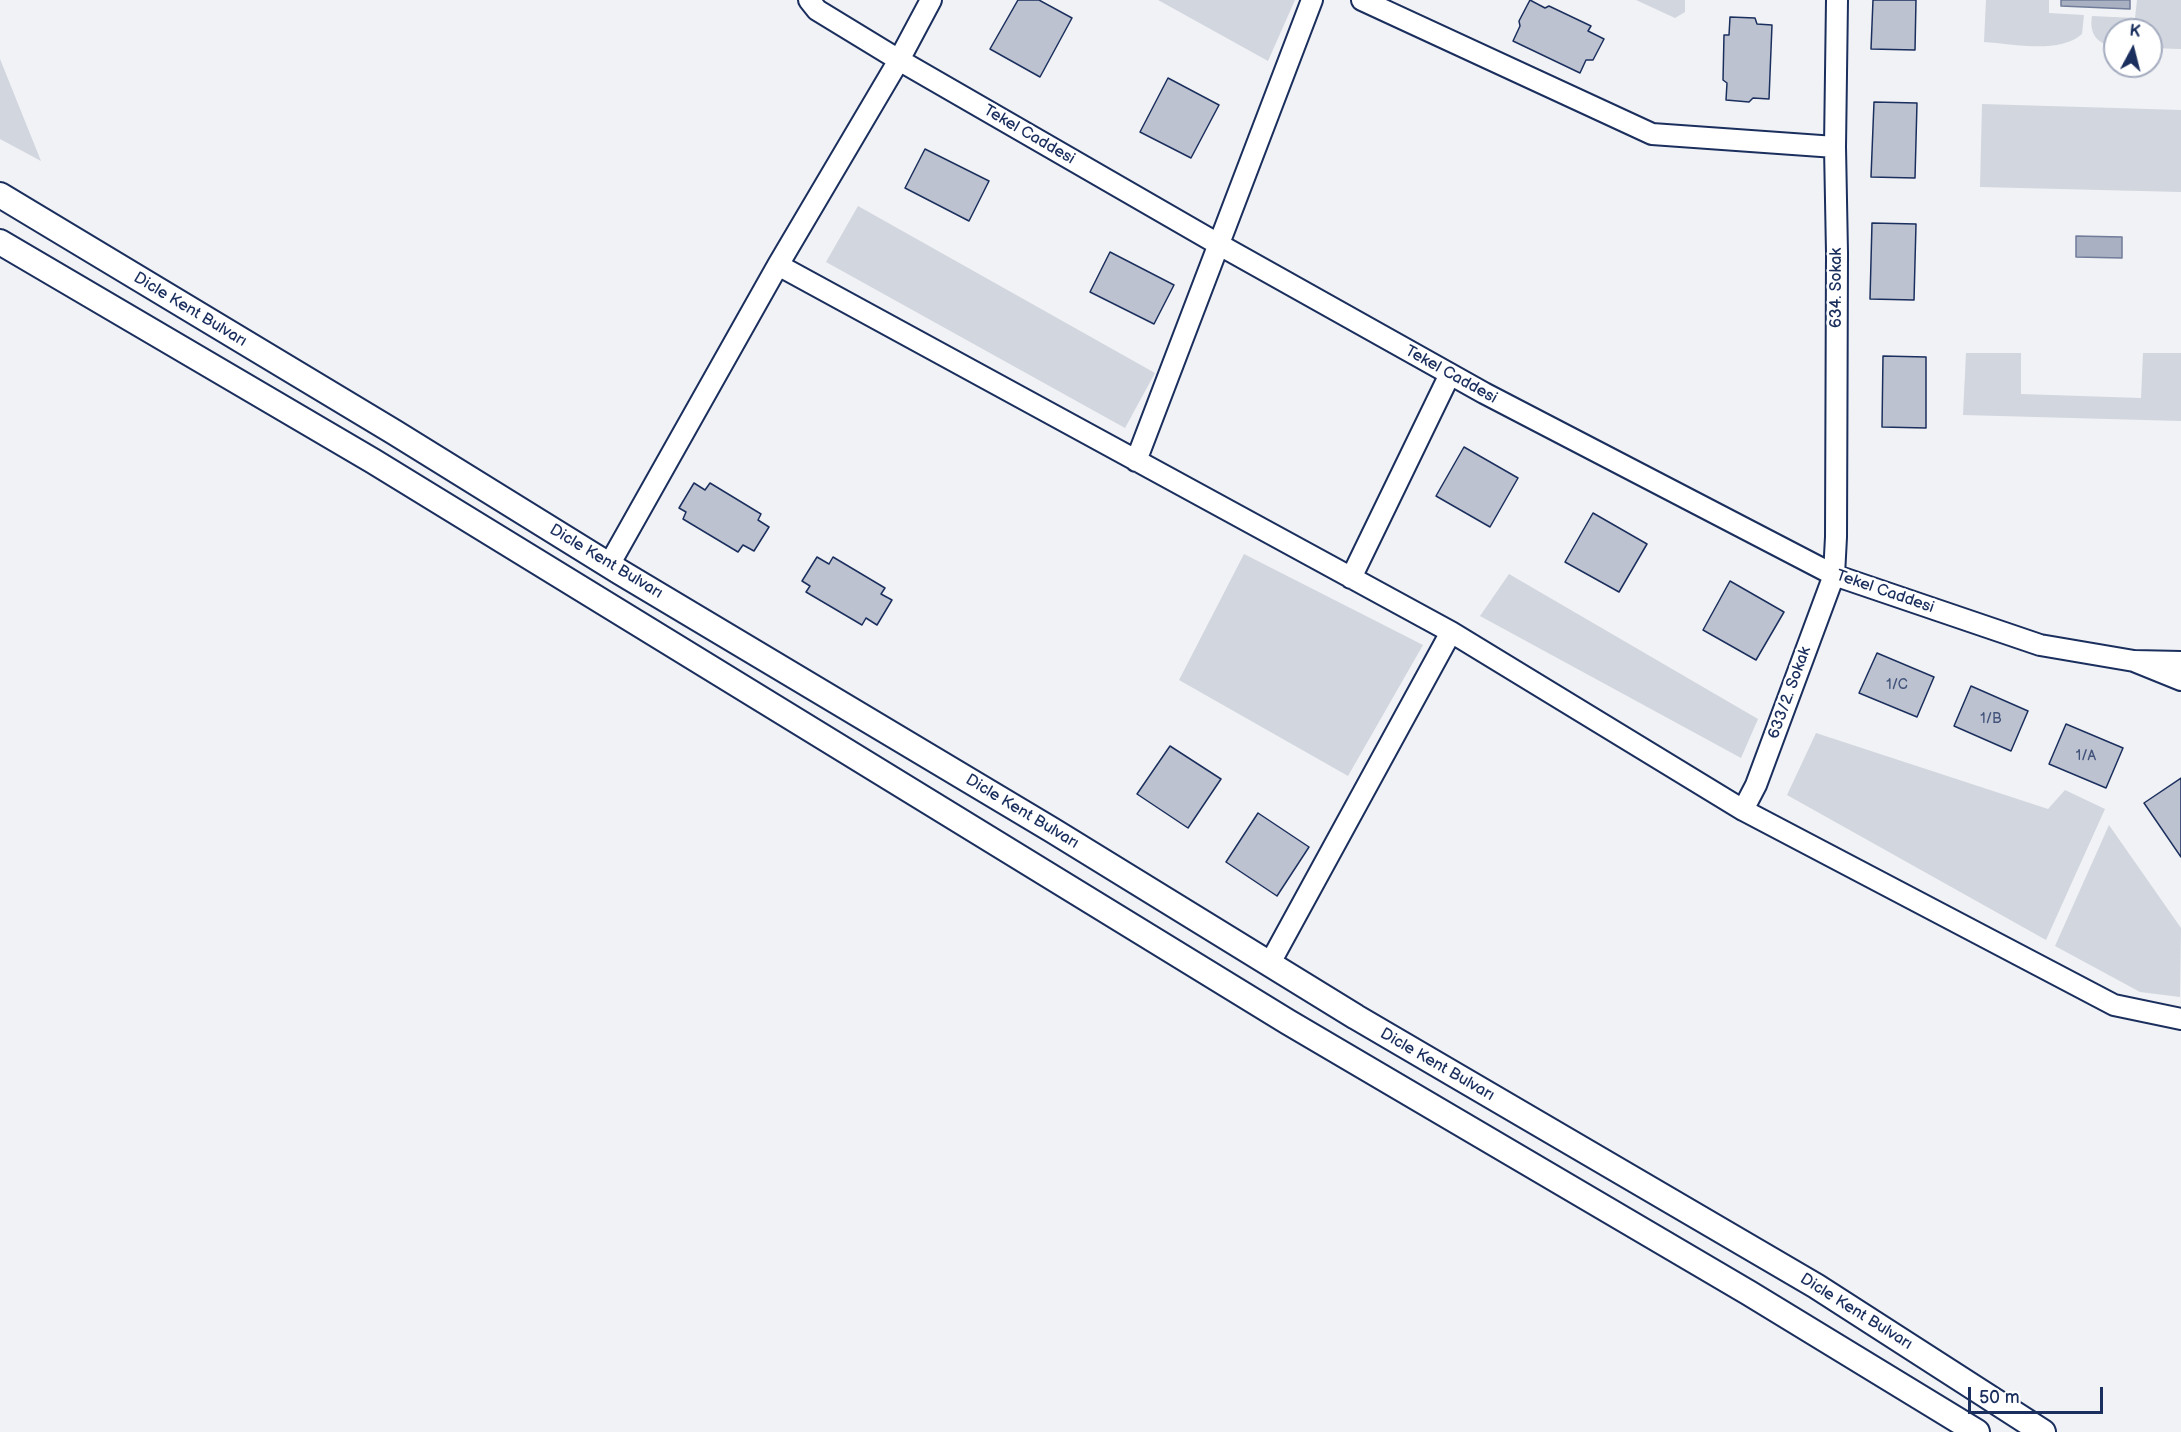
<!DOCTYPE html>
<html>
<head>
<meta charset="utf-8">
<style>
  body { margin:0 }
  #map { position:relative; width:2181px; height:1432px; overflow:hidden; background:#f1f2f5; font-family:"Balsamiq Sans",sans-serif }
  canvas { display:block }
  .north { position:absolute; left:2103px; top:18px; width:60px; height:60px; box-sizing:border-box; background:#fff; border:2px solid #a4acbf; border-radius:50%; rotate:7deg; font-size:16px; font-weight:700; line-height:24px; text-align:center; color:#1b2f5e }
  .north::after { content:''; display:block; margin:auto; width:21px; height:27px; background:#1b2f5e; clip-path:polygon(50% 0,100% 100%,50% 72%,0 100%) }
  .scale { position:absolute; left:1968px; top:1387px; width:135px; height:27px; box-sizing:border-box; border:3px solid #1b2f5e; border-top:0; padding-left:8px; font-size:18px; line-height:21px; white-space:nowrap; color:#1b2f5e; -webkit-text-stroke:4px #fff; paint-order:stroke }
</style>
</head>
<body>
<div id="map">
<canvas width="2181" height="1432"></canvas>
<div class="north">K</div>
<div class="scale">50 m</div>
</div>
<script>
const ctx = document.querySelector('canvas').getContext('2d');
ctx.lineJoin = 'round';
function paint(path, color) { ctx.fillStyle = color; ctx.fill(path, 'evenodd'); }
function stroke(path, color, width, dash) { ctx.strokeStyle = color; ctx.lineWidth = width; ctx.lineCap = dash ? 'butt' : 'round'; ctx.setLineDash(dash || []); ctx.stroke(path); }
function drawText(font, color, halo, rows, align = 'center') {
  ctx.font = font + ' "Balsamiq Sans",sans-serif'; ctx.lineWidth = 5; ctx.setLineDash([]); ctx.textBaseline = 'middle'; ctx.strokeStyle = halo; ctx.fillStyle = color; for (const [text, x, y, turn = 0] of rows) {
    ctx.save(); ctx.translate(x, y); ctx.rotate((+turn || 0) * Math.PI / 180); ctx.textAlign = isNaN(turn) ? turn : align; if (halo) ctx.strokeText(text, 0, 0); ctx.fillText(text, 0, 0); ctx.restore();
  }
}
paint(new Path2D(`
  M1158 0H1295L1268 61Z
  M1636 0H1685V12L1675 18Z
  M1986 0H2049V13L2084 15 2082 34C2060 54 2013 44 1984 42Z
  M2137 0H2181V49L2151 48V30H2115V47C2097 44 2089 34 2092 16L2135 18Z
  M0 59 41 161 0 139Z
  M1982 104 2181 110V192L1980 187Z
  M858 206 1155 373 1125 428 826 262Z
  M1966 353H2021V394L2141 398 2143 353H2181V421L1963 415Z
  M1244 554 1423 645 1348 776 1179 680Z
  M1509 574 1758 719 1741 758 1480 616Z
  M1816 733 2048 809 2065 790 2105 809 2046 940 1787 795Z
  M2109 825 2181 928 2180 997 2140 992 2055 946Z`), '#d2d6df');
const water = new Path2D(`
  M2061 0H2130V9L2061 6Z
  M2076 236 2122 237V258L2076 257Z`);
paint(water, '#a8b0c2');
stroke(water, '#707c9a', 1.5);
const building = new Path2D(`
  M1018 0H1039L1072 18 1040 77 990 49Z
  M1530 0 1545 8 1549 6 1591 26 1588 31 1604 39 1593 60H1586L1580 73 1513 41 1520 26 1519 21Z
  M1873 0H1916L1915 50 1871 49Z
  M1730 17 1755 18 1757 24 1772 25 1769 99 1753 98 1749 102 1726 100 1727 83 1723 80 1724 35H1729Z
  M1168 78 1219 105 1191 158 1140 132Z
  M1874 102 1917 103 1915 178 1871 177Z
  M925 149 989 181 969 221 905 188Z
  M1872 223 1916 224 1914 300 1870 299Z
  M1110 252 1174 285 1154 324 1090 292Z
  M1883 356 1926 357V428L1882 427Z
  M1464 447 1518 478 1490 527 1436 496Z
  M694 483 705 490 710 483 761 514 758 520 769 527 754 551 743 545 738 552 683 519 686 512 679 508Z
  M1593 513 1647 544 1619 592 1565 562Z
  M817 557 829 564 833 557 885 588 881 594 892 600 877 625 866 618 862 625 806 592 810 586 802 581Z
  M1730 581 1784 612 1756 660 1703 630Z
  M1877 653 1934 677 1917 717 1859 693Z
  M1971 686 2028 711 2011 751 1954 726Z
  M2066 724 2123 748 2106 788 2049 764Z
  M1170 746 1221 779 1188 828 1137 794Z
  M2181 778V857L2144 803Z
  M1258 813 1309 847 1277 896 1226 862Z`);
paint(building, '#bcc2d0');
stroke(building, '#1b2f5e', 1.5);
const minor = new Path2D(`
  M809 0 817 10 899 60 1218 244 1484 393 1834 575 2040 645 2134 661
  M1362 0 1652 134 1835 147
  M778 265 1451 632 1743 810 2114 1005 2181 1019
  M1136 461 1312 0
  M609 565 778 265 899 60 931 0
  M1351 578 1450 374
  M2181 662 2134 661 2181 680
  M1743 810 1756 785 1834 575 1836 537 1837 253 1835 147 1837 0
  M1270 963 1451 632`);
const major = new Path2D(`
  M0 195 394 432 620 572 1052 830 1356 1017 1816 1286 2043 1432
  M0 242 373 461 1288 1022 1749 1293 1977 1432`);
stroke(minor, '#1b2f5e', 24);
stroke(major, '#1b2f5e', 28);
stroke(minor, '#fff', 20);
stroke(major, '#fff', 24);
drawText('14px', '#43547a', null, [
  ["1/C",1897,685],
  ["1/B",1991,719],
  ["1/A",2086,756]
]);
drawText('16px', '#1b2f5e', '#fff', [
  ["Tekel Caddesi",1029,135,30],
  ["634. Sokak",1837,288,-90],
  ["Dicle Kent Bulvarı",190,310,31],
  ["Tekel Caddesi",1451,375,29],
  ["Dicle Kent Bulvarı",606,562,31],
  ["Tekel Caddesi",1885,592,19],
  ["633/2. Sokak",1790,693,-70],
  ["Dicle Kent Bulvarı",1022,812,31],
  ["Dicle Kent Bulvarı",1437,1065,30],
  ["Dicle Kent Bulvarı",1856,1312,32]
]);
</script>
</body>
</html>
